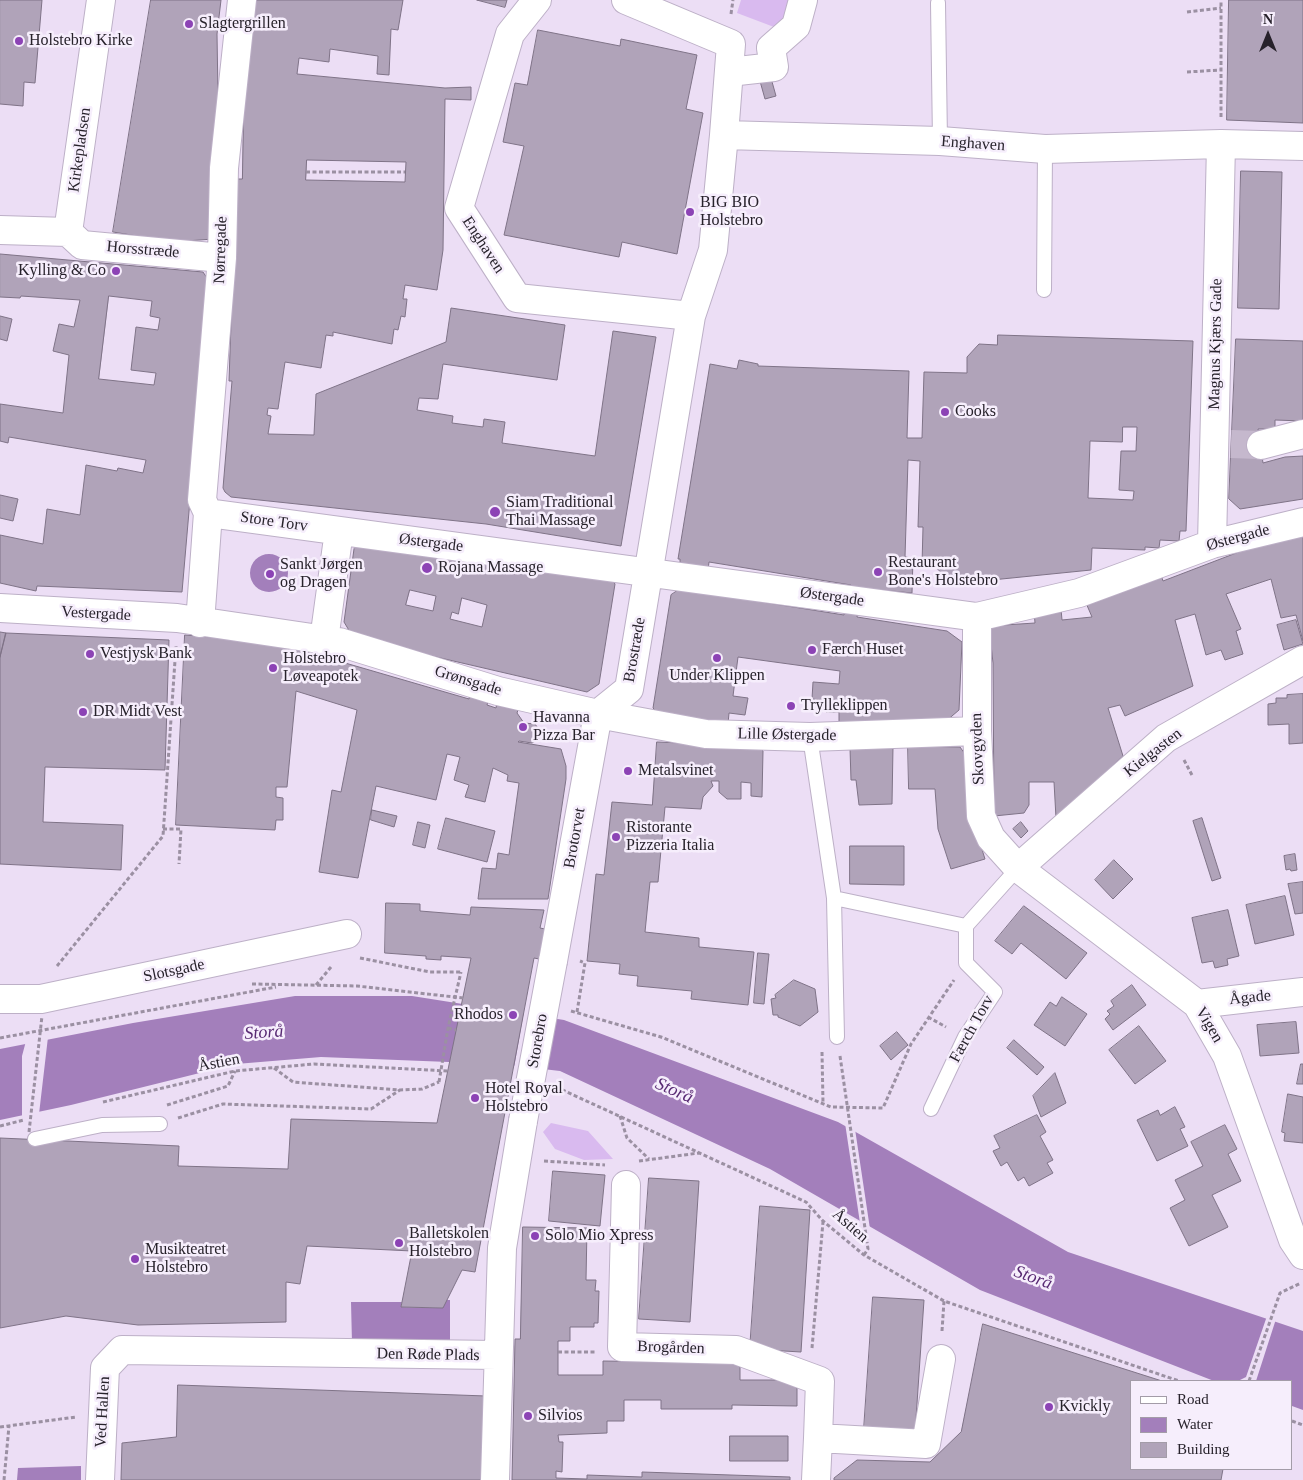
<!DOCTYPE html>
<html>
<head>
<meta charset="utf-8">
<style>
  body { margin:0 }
  #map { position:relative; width:1303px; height:1480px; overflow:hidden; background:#ecdef5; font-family:"Times New Roman",serif }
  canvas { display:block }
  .legend { position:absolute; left:1130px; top:1380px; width:162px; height:90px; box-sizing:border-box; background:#f6eefc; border:1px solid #a39ca8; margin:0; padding:6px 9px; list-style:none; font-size:15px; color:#27222b }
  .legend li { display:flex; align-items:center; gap:10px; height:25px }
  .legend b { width:25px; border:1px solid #a39ca8 }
  .north { position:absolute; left:1243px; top:10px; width:50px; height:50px; -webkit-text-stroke:4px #f6eefc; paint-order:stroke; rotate:0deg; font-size:14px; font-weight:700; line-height:20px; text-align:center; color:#27222b }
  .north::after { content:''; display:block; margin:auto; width:18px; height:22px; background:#27222b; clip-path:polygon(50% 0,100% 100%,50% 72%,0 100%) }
</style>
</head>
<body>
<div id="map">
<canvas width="1303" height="1480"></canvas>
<ul class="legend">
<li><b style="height:6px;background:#fff"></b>Road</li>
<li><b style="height:14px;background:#a37fbb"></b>Water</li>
<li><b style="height:14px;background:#b0a3b9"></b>Building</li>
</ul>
<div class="north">N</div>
</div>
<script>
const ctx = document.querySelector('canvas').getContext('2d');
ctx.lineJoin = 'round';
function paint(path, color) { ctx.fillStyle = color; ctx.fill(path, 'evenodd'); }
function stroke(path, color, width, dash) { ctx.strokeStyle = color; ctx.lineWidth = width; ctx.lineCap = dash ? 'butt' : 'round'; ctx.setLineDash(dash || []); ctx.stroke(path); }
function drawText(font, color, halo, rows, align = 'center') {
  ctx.font = font + ' "Times New Roman",serif'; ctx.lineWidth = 5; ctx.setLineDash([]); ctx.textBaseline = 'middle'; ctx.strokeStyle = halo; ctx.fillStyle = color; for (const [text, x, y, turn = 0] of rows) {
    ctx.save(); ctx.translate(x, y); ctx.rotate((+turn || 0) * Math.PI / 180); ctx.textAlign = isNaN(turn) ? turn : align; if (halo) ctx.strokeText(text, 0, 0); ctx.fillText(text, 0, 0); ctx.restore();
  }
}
paint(new Path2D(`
  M741 0H796L777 37 774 27 737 13Z
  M551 1123 588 1131 613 1159 584 1160 555 1149 543 1132Z`), '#d9baef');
paint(new Path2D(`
  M250 573a19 19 0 1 1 38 0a19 19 0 1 1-38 0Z
  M295 996H412L564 1020 838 1122 1068 1252 1303 1331V1410L1292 1406V1381H1214L980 1290 770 1169 560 1071 500 1064 321 1057 236 1064 71 1105 0 1120V1049L133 1023Z
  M446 1300H450V1341L352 1343 351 1302H402L401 1307 442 1308Z
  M81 1466V1480H17L18 1468Z`), '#a37fbb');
paint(new Path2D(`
  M524 1011 556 1016 546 1072 514 1068Z
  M48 1037 39 1114 22 1118V1056L26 1041Z
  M845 1123 855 1129 870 1229 860 1223Z
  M1267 1316 1276 1319 1256 1381H1238L1246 1377Z`), '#ecdef5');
const building = new Path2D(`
  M0 0H42L35 83 24 82 23 106 0 104Z
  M151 0H221L217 34 218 96 213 239 173 242 113 232Z
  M246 0H403L398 30 391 29 389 75 377 74 378 56 330 49 329 62 299 58 297 74 445 88 471 87V100L445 99 443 250 437 290 405 285 403 299H407L405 317 401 316 398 330 394 329 392 344 333 332V336L326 335 321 368 285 362 278 409 268 408 267 415 271 416 268 434 314 435 316 394 446 342 451 308 565 325 557 380 443 364 438 399 419 398 417 410 453 416 452 423 483 427 484 419 505 422 502 443 595 456 613 331 656 337 621 546 486 524 231 497 225 492 223 488 232 381H229L236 179H242ZM307 160 406 162 405 182 306 180Z
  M477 0H507L505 7Z
  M1229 0H1303V123L1227 120Z
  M538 30 620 46 621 39 697 55 686 109 703 113 677 254 622 242 619 257 504 235 524 146 503 142 515 83 527 85Z
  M769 71 776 96 765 99 758 74Z
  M1241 171 1282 172 1279 309 1238 308Z
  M0 254 203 272 209 281 182 592 37 586 36 591 0 583V535L43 544 47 509 80 515 86 465 117 471 118 468 143 473 146 460 9 437 8 443 0 441V404L63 413 69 355 53 351 59 324 74 327 80 300 21 296 20 298 0 297ZM109 296 152 301 150 316 160 318 158 330 136 327 131 370 156 373 154 385 99 379Z
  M0 316 12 319 7 341 0 339Z
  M998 335 1193 341 1186 531H1180L1179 541 1160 540 1159 548 1145 547V550L1092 548 1091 570 962 583 954 581 945 577 934 565H922L923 527H918L920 461 908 460 905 557 913 558 912 593 851 587V585L709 562 708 570 680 565V559H678L710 364 737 369 739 360 758 364V366L909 371 907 438H922L924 372 967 373V357L979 344 997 345ZM1123 427H1137L1136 451H1121L1119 490 1134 491 1133 500 1088 498 1090 441 1122 442Z
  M1236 339 1303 341V421L1275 420V429H1258L1263 463 1285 457 1303 456V499L1240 509 1229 499Z
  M0 495 18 499 13 521 0 518Z
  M1303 535V641L1296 615 1281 618 1271 579 1226 594 1241 629 1236 631 1243 654 1225 660 1221 650 1206 655 1195 614 1175 620 1193 686 1125 716 1120 705 1108 708 1123 756 1056 818 1054 782H1029V805L1024 813 994 816 993 663 989 626 1035 623 1034 611 1061 609 1062 620 1092 617 1086 603 1160 572 1163 581 1244 550Z
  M362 540 611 578 615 584 599 684 587 692 419 653 350 632 344 622 354 549ZM410 590 436 596 433 611 406 605ZM462 598 487 605 482 627 450 619 452 612 458 614Z
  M680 589 844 615 845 607 858 609 857 617 947 631 962 642 959 710 945 722 839 724V712H826L827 701 812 699 813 682 839 684 840 671 738 657 733 696 748 698 745 715 729 713 728 724 660 715 653 708 671 595Z
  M1296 620 1303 644 1284 650 1277 625Z
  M0 632 6 633 0 657Z
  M6 633 169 640 165 770 45 767 43 822 123 825 121 870 0 864V657Z
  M185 635 261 641 304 651 469 699 470 693 489 698 487 705 496 708 497 702 519 707 517 713 524 723 535 724 540 731 539 739 532 743 519 741 518 742 561 749 566 766V779L548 899H478L482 868 496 869 498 853 509 855 519 783 507 781 508 775 493 768 485 802 465 797 469 785 454 780 460 757 447 754 436 800 376 786 358 878 319 872 332 790 341 792 357 710 296 691 287 787H276V797L283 798V820H276L275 830 176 825Z
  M1303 694V743L1289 744V724L1268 725V704L1276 703V698H1287V695Z
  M657 742 758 746 763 751 762 797 751 796V783L741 782V799H727L719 792V781H711L713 786 703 797 701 809 665 807 658 882H650L645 932 699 938V947L754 952 748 1005 691 999 692 991 637 986 638 976 619 974 620 964 587 961 596 874 604 875 612 802 652 805Z
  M908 746 960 747 965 754 973 821 985 859 951 869 938 829 935 789H909Z
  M893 747 892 804 859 805 856 780H851L850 748Z
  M372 810 397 816 394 827 371 820Z
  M446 818 495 831 487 862 438 849Z
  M1202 818 1221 878 1212 881 1193 821Z
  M418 822 430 825 425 848 413 845Z
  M1021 822 1028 831 1021 838 1013 829Z
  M850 846H904V885L850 884Z
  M1295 854 1297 870 1291 871 1290 869 1286 870 1284 856Z
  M1114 860 1133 879 1113 899 1095 880Z
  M1303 882V913L1295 914 1288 884Z
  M1285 896 1294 935 1255 944 1246 905Z
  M386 903 420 904V911L470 915 471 907 544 910 540 928 545 929 539 959 534 958 475 1272 462 1270 443 1308 401 1307 412 1251 307 1246 300 1284 286 1282V1322L138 1325 66 1316 0 1328V1138L179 1146 178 1166 288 1169 291 1119 437 1123 471 958 441 956V960L426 959V956L385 953Z
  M1024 906 1087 953 1066 979 1021 943 1012 954 995 941Z
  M1228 910 1239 956 1227 959 1228 965 1215 968 1213 961 1202 963 1192 918Z
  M758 953 769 954 764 1004 754 1003Z
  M794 980 815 989 818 1012 800 1026 778 1017V1015H773L771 999 776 998 775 995Z
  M1132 985 1146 1005 1113 1030 1105 1019 1110 1014 1107 1011 1114 1006 1111 1001Z
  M1062 997 1087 1014 1065 1046 1034 1025 1050 1002 1056 1006Z
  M1296 1022 1299 1053 1260 1056 1257 1025Z
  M1139 1026 1166 1061 1135 1084 1109 1050Z
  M897 1032 908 1045 891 1060 880 1046Z
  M1014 1040 1044 1067 1037 1075 1007 1048Z
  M1301 1064H1303V1084H1297Z
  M1055 1073 1066 1103 1041 1117 1033 1096Z
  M1288 1094 1303 1097V1143L1284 1141 1285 1133 1282 1132Z
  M1175 1107 1185 1127 1180 1129 1188 1146 1157 1161 1137 1120 1158 1110 1160 1115Z
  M1037 1115 1046 1132 1040 1136 1053 1160 1047 1163 1053 1173 1029 1186 1024 1177 1018 1181 1007 1162 1001 1166 993 1151 1000 1148 994 1136Z
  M1225 1125 1237 1149 1228 1154 1241 1181 1212 1195 1228 1227 1189 1246 1170 1208 1185 1200 1175 1180 1203 1166 1191 1142Z
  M553 1171 605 1175 600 1226 549 1221Z
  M649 1178 699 1181 690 1322 639 1319Z
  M760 1206 810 1210 801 1352 750 1349Z
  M523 1227 587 1228 586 1280H596L595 1291H599L598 1323H594V1327H570V1341H558V1375H603V1361L740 1363V1380H797V1406L732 1405V1409H661V1400H624V1421H607V1433L558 1435 559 1442H563L562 1472 556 1471V1478L587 1479V1475L642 1477V1472L790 1477V1480H512L515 1339H520Z
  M873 1297 924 1300 915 1433 864 1429Z
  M983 1324 1162 1381H1132V1469H1223L1221 1480H834V1478L857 1460 930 1462 961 1432Z
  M178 1385 486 1396 483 1480H121L122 1443 176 1437Z
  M730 1436H788V1461H730Z`);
paint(building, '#b0a3b9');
stroke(building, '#7f7387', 1);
stroke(new Path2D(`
  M1231 444 1261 445`), '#c5b8cd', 28, [28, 14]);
const lane = new Path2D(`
  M938 3 940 141
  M1044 290 1045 149
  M810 737 834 898 837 1037
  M834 898 966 926 1018 868
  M931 1109 965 1037 995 992 966 963V926
  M35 1139 102 1125 160 1124`);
const street = new Path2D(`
  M242 0 224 168 222 258 202 500 208 513 977 617 1079 593 1212 544 1303 522
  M537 0 510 34 459 208 517 298 691 316
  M626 0 731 44 724 135
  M729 72 774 67 771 48 796 26 803 0
  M0 230 68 232 101 0
  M68 232 82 245 222 258
  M1261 445 1303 434
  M1212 544 1221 144
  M0 608 177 618 339 642 498 691 598 714 706 734 810 737 977 731
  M977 617V731L981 816 991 838 1018 868 1197 1004 1227 1056 1293 1240 1303 1255
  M200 623 208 513
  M324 640 339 531
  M598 714 629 689 691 316 713 250 724 135 940 141 1045 149 1221 144 1303 146
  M1018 868 1166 738 1303 660
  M553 961 598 714
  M0 999H41L347 934
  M1197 1004 1303 992
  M626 1185 622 1347 736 1350 820 1381 818 1438 926 1444 941 1359
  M100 1480 105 1368 122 1350 497 1355
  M495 1480 502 1248 523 1121
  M816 1480 818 1438`);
stroke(lane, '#bdb0c7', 16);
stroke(street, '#bdb0c7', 30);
stroke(new Path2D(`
  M1187 12 1221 8
  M731 14 733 0
  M1187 72 1221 70
  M1221 117V0
  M306 172H405
  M1184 760 1193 777
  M163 829H181L179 864
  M360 958 430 972H461
  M57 966 163 836 176 646
  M252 984 357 986 463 998
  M316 985 331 967
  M571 1011 661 1037 831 1107 883 1108 911 1044 954 980
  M577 1012 585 963 580 961
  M928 1017 946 1027
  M448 1028 456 1030
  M0 1038 276 987
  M822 1052 823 1103
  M274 1068 293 1082 400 1090 422 1089 439 1082
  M556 1087 806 1202 823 1221 864 1255 944 1301 1179 1381
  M103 1102 235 1071 314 1064 448 1071
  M167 1105 228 1086 235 1071
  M620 1116 627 1138 649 1159
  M178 1118 223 1104 371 1109 400 1090
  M0 1126 24 1120
  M544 1161 605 1165
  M639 1161 699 1153
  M864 1255 868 1249 867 1242
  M942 1331 944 1301
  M812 1348 823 1222
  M558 1352H595
  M1249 1381 1280 1293 1301 1283
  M1292 1421 1303 1425
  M0 1427 76 1417
  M4 1480 9 1426`), '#9b90a2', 3, [4, 2.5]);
stroke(lane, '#fff', 14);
stroke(street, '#fff', 28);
const streetBridge = new Path2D(`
  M523 1121 553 961`);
stroke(streetBridge, '#bdb0c7', 30, []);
stroke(new Path2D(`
  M840 1056 867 1242
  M439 1082 448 1028 461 972
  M29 1132 42 1016`), '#9b90a2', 3, [4, 2.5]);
stroke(streetBridge, '#fff', 28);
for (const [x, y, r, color] of [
  [189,24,5,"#8c43b5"],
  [19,41,5,"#8c43b5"],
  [690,212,5,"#8c43b5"],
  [116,271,5,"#8c43b5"],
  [945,412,5,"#8c43b5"],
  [495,512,6,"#8c43b5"],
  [427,568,6,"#8c43b5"],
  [878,572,5,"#8c43b5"],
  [270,574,5,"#8c43b5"],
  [812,650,5,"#8c43b5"],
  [90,654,5,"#8c43b5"],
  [717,658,5,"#8c43b5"],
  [273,668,5,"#8c43b5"],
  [791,706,5,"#8c43b5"],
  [83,712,5,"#8c43b5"],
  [523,727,5,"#8c43b5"],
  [628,771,5,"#8c43b5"],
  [616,837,5,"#8c43b5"],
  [513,1015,5,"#8c43b5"],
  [475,1098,5,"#8c43b5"],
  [535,1236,5,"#8c43b5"],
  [399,1243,5,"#8c43b5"],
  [135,1259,5,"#8c43b5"],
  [1049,1407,5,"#8c43b5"],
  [528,1416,5,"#8c43b5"]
]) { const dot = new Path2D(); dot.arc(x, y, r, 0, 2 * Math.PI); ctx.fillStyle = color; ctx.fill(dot); stroke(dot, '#f6eefc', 2); }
drawText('16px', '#27222b', '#f6eefc', [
  ["Slagtergrillen",199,24],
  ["Holstebro Kirke",29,41],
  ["BIG BIO",700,203],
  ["Holstebro",700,221],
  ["Kylling & Co",106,271,"right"],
  ["Cooks",955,412],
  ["Siam Traditional",506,503],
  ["Thai Massage",506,521],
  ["Restaurant",888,563],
  ["Bone's Holstebro",888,581],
  ["Sankt Jørgen",280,565],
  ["og Dragen",280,583],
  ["Rojana Massage",438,568],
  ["Færch Huset",822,650],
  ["Vestjysk Bank",100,654],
  ["Holstebro",283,659],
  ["Løveapotek",283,677],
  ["Under Klippen",717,676,"center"],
  ["Trylleklippen",801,706],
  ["DR Midt Vest",93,712],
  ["Havanna",533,718],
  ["Pizza Bar",533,736],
  ["Metalsvinet",638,771],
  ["Ristorante",626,828],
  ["Pizzeria Italia",626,846],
  ["Rhodos",503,1015,"right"],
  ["Hotel Royal",485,1089],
  ["Holstebro",485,1107],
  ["Balletskolen",409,1234],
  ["Holstebro",409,1252],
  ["Solo Mio Xpress",545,1236],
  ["Musikteatret",145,1250],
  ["Holstebro",145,1268],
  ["Kvickly",1059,1407],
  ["Silvios",538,1416]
], 'left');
drawText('16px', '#27222b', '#f6eefc', [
  ["Enghaven",973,144,4],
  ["Kirkepladsen",80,150,-82],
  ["Enghaven",483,245,57],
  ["Horsstræde",143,250,5],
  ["Nørregade",221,250,-88],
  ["Magnus Kjærs Gade",1216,344,-89],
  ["Store Torv",274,522,8],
  ["Østergade",1238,538,-15],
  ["Østergade",431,543,7],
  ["Østergade",832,597,8],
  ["Vestergade",96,614,3],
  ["Brostræde",635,650,-80],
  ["Grønsgade",468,681,17],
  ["Lille Østergade",787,735,1],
  ["Skovgyden",978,749,-92],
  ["Kielgasten",1153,753,-38],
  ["Brotorvet",575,838,-80],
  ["Slotsgade",174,971,-12],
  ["Ågade",1250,998,-6],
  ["Vigen",1209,1025,59],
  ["Færch Torv",972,1029,-61],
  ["Storebro",538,1041,-80],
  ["Åstien",219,1063,-11],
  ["Åstien",850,1226,41],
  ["Brogården",671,1348,2],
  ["Den Røde Plads",428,1355,1],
  ["Ved Hallen",103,1412,-87]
]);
drawText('italic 18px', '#592b74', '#f6eefc', [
  ["Storå",264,1033,-4],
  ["Storå",674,1091,24],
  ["Storå",1033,1278,20]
]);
</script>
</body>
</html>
